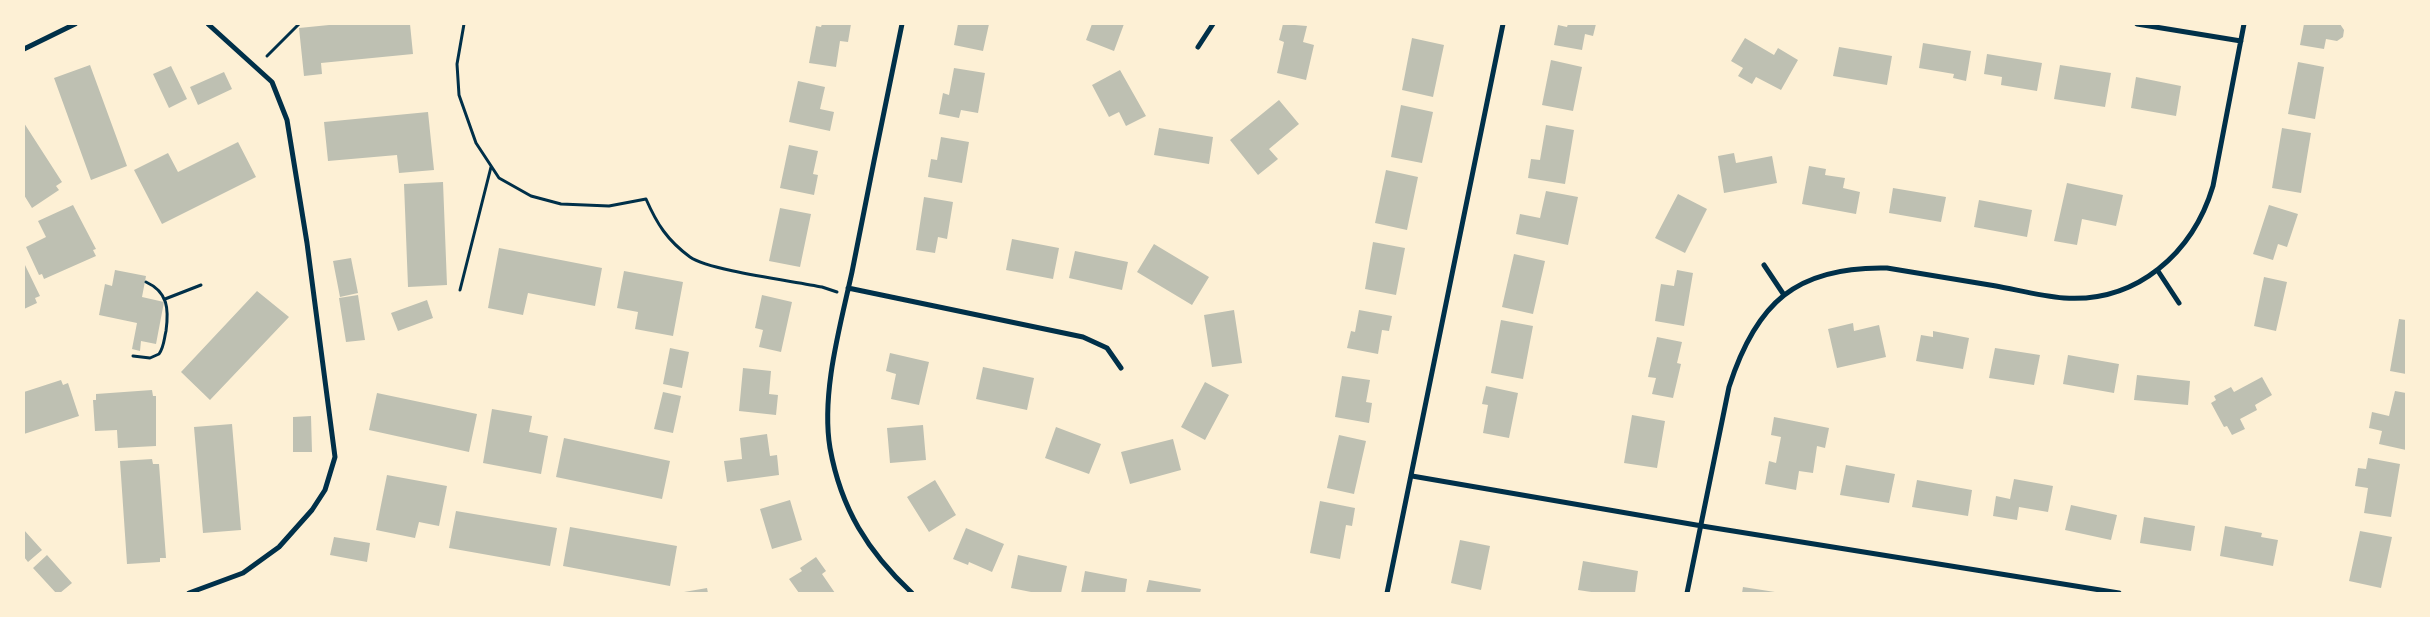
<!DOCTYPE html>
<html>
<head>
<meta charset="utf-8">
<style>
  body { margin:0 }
  #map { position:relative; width:2430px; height:617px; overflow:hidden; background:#fdf0d5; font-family:"Sofia Sans Condensed",sans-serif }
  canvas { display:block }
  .frame { position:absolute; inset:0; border:25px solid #fdf0d5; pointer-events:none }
</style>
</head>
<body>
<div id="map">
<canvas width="2430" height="617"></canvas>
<div class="frame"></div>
</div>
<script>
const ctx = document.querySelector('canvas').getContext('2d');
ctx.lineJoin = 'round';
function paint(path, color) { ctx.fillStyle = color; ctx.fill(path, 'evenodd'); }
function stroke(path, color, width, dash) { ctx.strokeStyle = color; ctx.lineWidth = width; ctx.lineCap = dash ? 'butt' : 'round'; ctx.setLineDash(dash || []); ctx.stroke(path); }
paint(new Path2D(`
  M339 24H410L413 54 321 63 322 74 304 76 299 28Z
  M822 24H851L848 42 840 41 836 67 809 63 816 26 821 27Z
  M958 24H989L983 51 954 45Z
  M1092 24H1124L1114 51 1086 40Z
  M1283 24 1307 26 1303 42 1314 45 1306 80 1277 73 1284 42 1279 40Z
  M1568 24H1596L1593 36 1585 34 1582 50 1554 45 1558 25 1567 27Z
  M2304 24H2340L2344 30 2343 37 2337 41 2326 39 2324 49 2300 45Z
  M1412 38 1444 45 1433 97 1402 90Z
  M1745 38 1774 55 1778 48 1798 60 1781 90 1756 77 1752 84 1738 76 1743 68 1731 61Z
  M1923 43 1971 51 1966 81 1953 78 1954 74 1919 68Z
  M1839 47 1892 56 1887 85 1833 76Z
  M1987 54 2042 63 2037 91 2001 85 2002 77 1984 74Z
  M1551 60 1582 67 1573 111 1542 105Z
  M2298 62 2324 67 2315 119 2288 114Z
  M90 65 127 166 91 180 54 78Z
  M2060 65 2111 73 2105 107 2054 99Z
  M171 66 187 99 169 108 153 74Z
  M954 68 985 73 978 113 961 110 959 118 939 114 943 93 949 95Z
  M1120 70 1146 116 1126 126 1119 112 1109 117 1092 85Z
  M224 72 232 89 198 105 190 87Z
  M2136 77 2181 86 2176 116 2131 108Z
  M798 81 825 87 820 109 834 112 830 131 789 122Z
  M1279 100 1299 124 1269 149 1278 159 1258 175 1230 140Z
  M1401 105 1433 112 1422 163 1391 157Z
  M428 112 434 170 399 173 397 155 328 161 324 122Z
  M24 123 62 182 56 186 59 190 32 208 24 195Z
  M1546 125 1574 130 1565 184 1528 178 1531 159 1540 160Z
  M1159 128 1213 137 1209 164 1154 155Z
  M2282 128 2311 133 2301 193 2272 188Z
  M941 137 969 142 962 183 928 177 931 159 937 160Z
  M238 142 256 177 162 224 134 170 168 153 178 172Z
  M789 145 818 151 813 174 818 175 814 195 780 188Z
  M1734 153 1736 163 1772 156 1777 183 1724 193 1718 156Z
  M1809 166 1826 169 1825 175 1845 178 1843 188 1860 192 1856 214 1802 204Z
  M1386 170 1418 177 1407 230 1375 223Z
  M443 182 447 285 408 287 404 184Z
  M2067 183 2123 195 2116 226 2082 219 2077 245 2054 241Z
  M1893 188 1946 197 1941 222 1889 213Z
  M1546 191 1578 197 1568 245 1516 234 1520 214 1540 218Z
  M1678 194 1707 209 1685 253 1655 238Z
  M924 197 953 202 947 239 938 237 935 253 916 250Z
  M1979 200 2032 210 2027 237 1974 227Z
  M73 205 96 249 93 250 96 256 44 279 42 274 39 275 26 247 46 237 38 221Z
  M2269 205 2298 214 2287 247 2278 244 2273 260 2253 254Z
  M780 208 811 214 800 267 769 261Z
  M1012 239 1059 248 1053 279 1006 270Z
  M1373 242 1405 248 1396 295 1365 289Z
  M1154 244 1209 277 1192 305 1137 272Z
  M499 248 602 268 595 306 528 293 523 315 488 308Z
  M1075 251 1128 262 1122 290 1069 278Z
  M1514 254 1545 261 1533 314 1502 307Z
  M351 258 358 293 340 297 333 261Z
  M25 265 40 296 35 298 37 303 24 309Z
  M115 270 146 276 142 297 164 302 156 344 141 341 140 351 132 349 137 323 99 315 105 284 112 286Z
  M1677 270 1693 273 1684 326 1655 321 1661 284 1674 286Z
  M624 271 683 282 673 336 635 329 638 312 617 308Z
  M2264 277 2287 282 2276 331 2254 326Z
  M257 291 289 317 210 400 181 372Z
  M358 295 365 340 346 342 339 298Z
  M762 295 792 302 781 352 759 347 763 330 755 328Z
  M427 300 433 318 398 331 391 313Z
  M1234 310 1242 363 1212 367 1204 315Z
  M1359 310 1392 316 1389 331 1382 330 1378 354 1347 348 1351 331 1355 332Z
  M2399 319 2406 320V374L2390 371Z
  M1501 320 1533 326 1523 379 1491 373Z
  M1853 323 1854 331 1879 325 1886 357 1837 368 1828 329Z
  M1933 331 1969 338 1963 369 1916 361 1921 335 1933 337Z
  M1657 337 1682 342 1677 363 1681 364 1673 398 1652 394 1656 378 1648 377Z
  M670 348 689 352 682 388 663 384Z
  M1995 348 2040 355 2034 385 1989 378Z
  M890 353 929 362 919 405 891 399 896 374 886 371Z
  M2068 355 2119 364 2114 393 2063 384Z
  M983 367 1034 378 1027 410 976 399Z
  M743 368 771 371 769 394 778 395 776 415 739 411Z
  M2137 375 2190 381 2188 405 2134 400Z
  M1342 376 1370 380 1366 402 1372 403 1369 423 1335 417Z
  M2262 377 2272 395 2255 405 2257 410 2240 419 2245 429 2232 435 2227 426 2224 427 2211 403 2216 400 2214 396 2231 387 2234 392Z
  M61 380 63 385 68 383 79 416 24 434V392Z
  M1205 382 1229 395 1205 440 1181 427Z
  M1486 386 1518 393 1509 438 1483 433 1488 405 1482 404Z
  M152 390 153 396H156V446L118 448 117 430 95 431 93 400H96V394Z
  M2395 391 2406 393V450L2379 444 2382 431 2369 428 2372 412 2389 416Z
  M663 392 681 396 673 433 654 429Z
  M377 393 477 414 469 452 369 430Z
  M492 409 532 416 529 432 548 436 541 474 483 463Z
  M1632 415 1665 421 1657 468 1624 463Z
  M311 416 312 452H293V417Z
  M1774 417 1829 428 1825 448 1817 446 1813 473 1799 471 1796 490 1765 484 1769 461 1776 463 1781 437 1771 435Z
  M232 424 241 530 203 533 194 427Z
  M923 425 926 460 890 463 887 428Z
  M1056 427 1101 444 1089 474 1045 458Z
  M767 434 770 456 777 455 779 475 727 482 724 461 742 459 740 438Z
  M1339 435 1366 441 1354 494 1327 488Z
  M564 438 670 461 662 499 556 477Z
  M1173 439 1181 470 1130 484 1121 452Z
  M2368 458 2400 464 2391 517 2364 513 2368 488 2355 486 2358 468 2366 469Z
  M152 459 153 464H159L166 558H160V562L127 564 120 461Z
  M1846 465 1895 474 1889 503 1840 495Z
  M387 475 447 486 439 526 419 522 415 538 376 530Z
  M2014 479 2053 486 2048 512 2019 507 2017 520 1993 516 1996 496 2010 499Z
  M935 480 956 515 929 532 907 497Z
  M1917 480 1972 490 1968 516 1912 507Z
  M790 500 802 540 772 549 760 509Z
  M1320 501 1355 508 1352 526 1346 525 1340 559 1310 553Z
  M2071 505 2117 515 2111 540 2065 530Z
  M456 511 557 528 550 566 449 548Z
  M2144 517 2195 526 2191 551 2140 543Z
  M2225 526 2262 533 2261 537 2278 540 2273 566 2220 556Z
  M570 527 677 546 670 586 563 566Z
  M966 528 1004 544 992 572 969 562 968 565 953 559Z
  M24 530 42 550 28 562 24 557Z
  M2360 531 2392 537 2381 588 2349 581Z
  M334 537 370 543 367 562 330 555Z
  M1460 540 1490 546 1481 590 1451 583Z
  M47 555 72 583 60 593H56L33 568Z
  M1018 555 1067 566 1061 593H1036L1011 588Z
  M816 557 826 571 822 574 835 593H799L789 579 802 571 800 568Z
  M1583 561 1638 571 1635 593H1598L1578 590Z
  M1085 571 1127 579 1125 593H1081Z
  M1149 580 1201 589 1200 593H1146Z
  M1743 587 1775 592 1774 593H1742Z
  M707 588 708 593H684V592Z`), '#bec0b2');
stroke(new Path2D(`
  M464 24 457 64 459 95 476 143 499 178 531 196 561 204 609 206 646 199C657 224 667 240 690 257 710 271 794 281 822 287L837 292
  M267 56 299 24
  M460 290 491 167
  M165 299 201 285
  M133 356 150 358 159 354C164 347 164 339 166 331 169 309 168 292 146 282`), '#003049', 3);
stroke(new Path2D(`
  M902 24C885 107 868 189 852 272 840 327 821 393 830 448 841 509 868 552 912 593
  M2137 24 2241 41
  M1198 47 1213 24
  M24 49 75 24
  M1764 265 1784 295
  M2158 271 2179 303
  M848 288 1083 337 1107 348 1121 368
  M1412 476 1702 526 2119 593
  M189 593 243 573 279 547 312 510 325 490 335 457 307 243 287 120 272 82 208 24
  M1387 593 1503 24
  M1687 593 1729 387C1756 303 1796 266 1887 268 1923 274 1960 280 1996 286 2018 290 2041 296 2064 298 2137 303 2193 253 2213 186L2244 24`), '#003049', 5);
</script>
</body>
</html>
